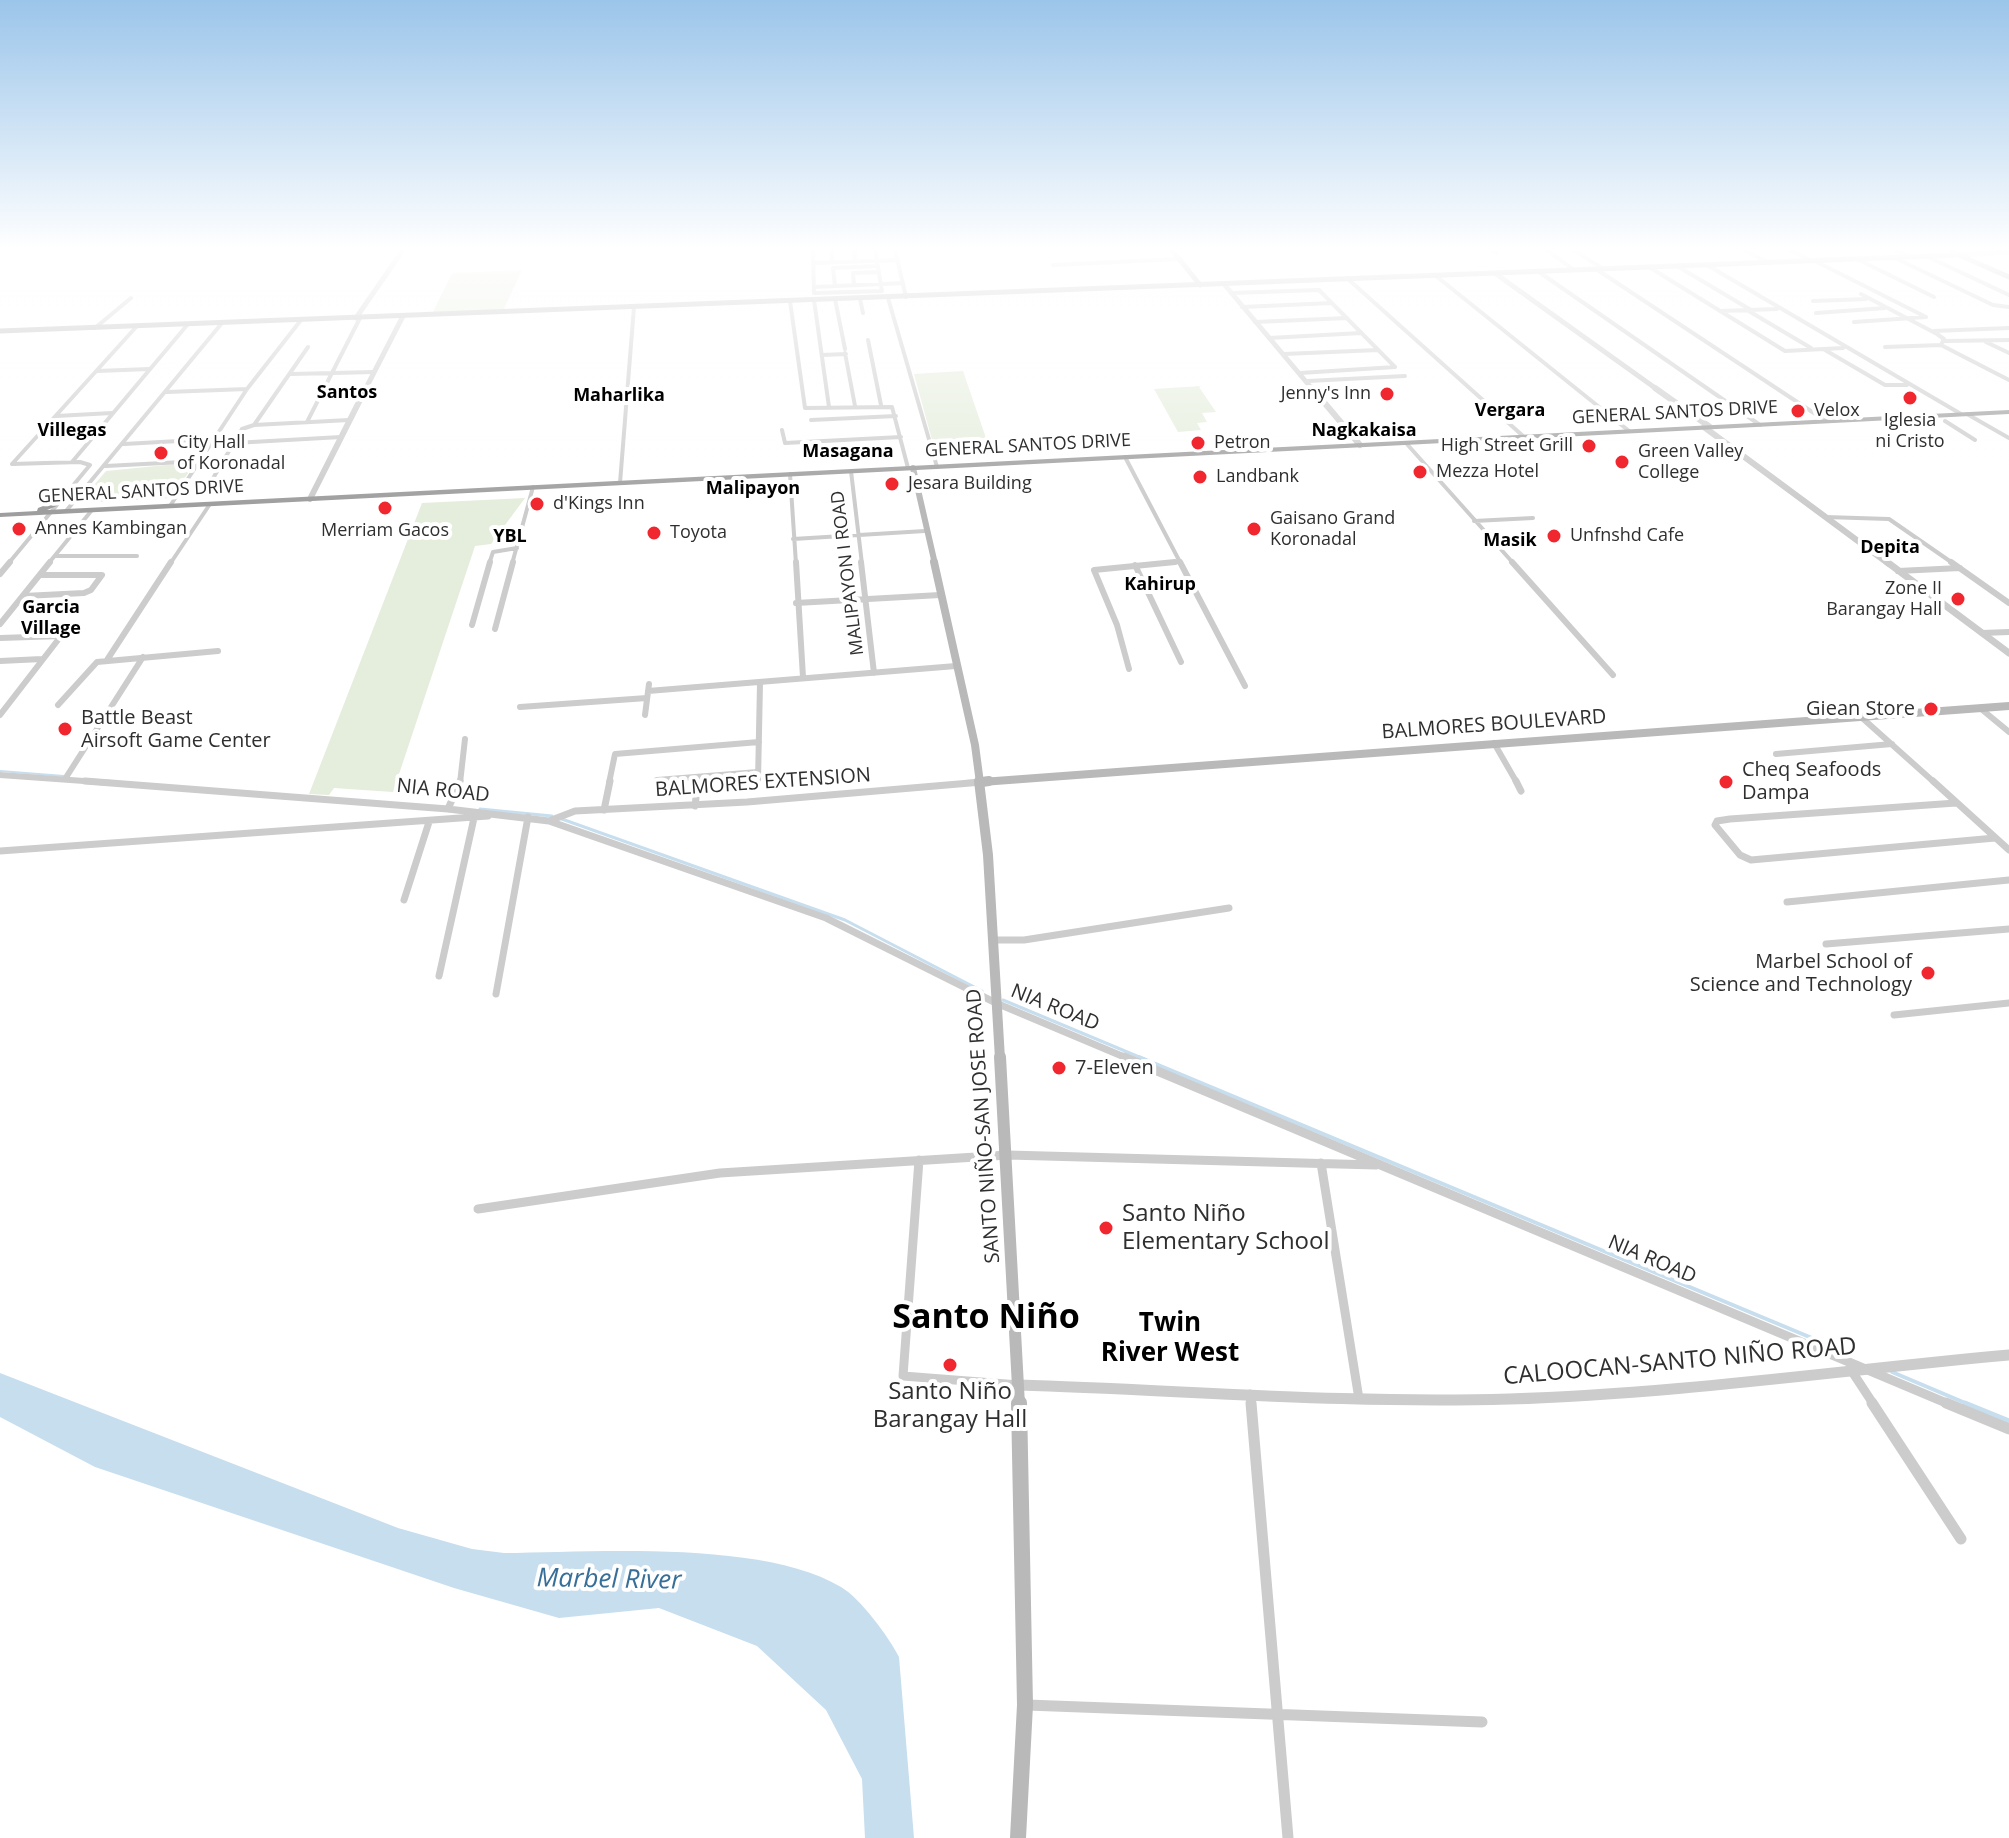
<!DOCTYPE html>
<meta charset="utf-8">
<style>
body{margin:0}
canvas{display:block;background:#fff}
</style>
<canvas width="2009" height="1838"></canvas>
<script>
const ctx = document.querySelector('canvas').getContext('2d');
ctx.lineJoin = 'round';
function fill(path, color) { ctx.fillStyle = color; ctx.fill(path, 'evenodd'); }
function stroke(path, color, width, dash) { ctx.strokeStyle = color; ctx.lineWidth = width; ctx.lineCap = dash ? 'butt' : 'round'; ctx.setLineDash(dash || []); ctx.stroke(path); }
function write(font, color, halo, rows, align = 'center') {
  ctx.font = font + ' "Open Sans",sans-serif'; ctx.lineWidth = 8; ctx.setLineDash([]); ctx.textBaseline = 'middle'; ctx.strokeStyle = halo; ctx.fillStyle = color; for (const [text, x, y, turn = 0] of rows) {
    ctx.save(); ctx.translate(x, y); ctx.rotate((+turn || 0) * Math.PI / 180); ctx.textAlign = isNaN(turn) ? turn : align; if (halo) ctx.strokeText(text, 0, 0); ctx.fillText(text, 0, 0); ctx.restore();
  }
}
fill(new Path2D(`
 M522 270 503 311 432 314 452 273Z
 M963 371 986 438 932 440 914 374Z
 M1202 386 1199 387 1216 412 1202 413 1207 422 1197 423 1201 430 1178 432 1154 389Z
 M176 464 193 466 171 498 79 503 106 471Z
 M525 498 491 544 475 546 393 792 334 788 329 795 309 794 422 503Z`), '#e5eddc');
fill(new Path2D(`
 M0 1373 398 1528 472 1549 504 1553C594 1552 764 1540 841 1587 860 1598 889 1637 899 1657L914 1838H865L862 1779 826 1710 757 1646 659 1608 559 1618 454 1588 95 1467 0 1417Z`), '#c7deee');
stroke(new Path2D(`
 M0 771 64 776`), '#c7deee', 2);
stroke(new Path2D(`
 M480 809 552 816
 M559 818 845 920 982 991
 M1003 1000 1144 1059`), '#c7deee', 3);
stroke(new Path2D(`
 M1139 1057 1843 1351
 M1892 1372 1970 1405`), '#c7deee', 4);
stroke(new Path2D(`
 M1965 1403 2009 1421`), '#c7deee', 5);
stroke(new Path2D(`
 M813 250 814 293 882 291 875 250
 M832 250V262
 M895 250 906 297
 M1492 250 1497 253
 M1547 250 1574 270
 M1573 250 1602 268
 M1744 250 1769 263
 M1790 250 1812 261
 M1895 250 1910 257
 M1926 256 2009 295
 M1893 257 1993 305 2009 307
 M1857 259 1934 297
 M855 261 854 250H858
 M1815 261 1926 317 1854 322
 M813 263 898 260
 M1053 265 1179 259
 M1707 265 1961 414
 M1677 266 1751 310
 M1649 267 1785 351 1843 348
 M1596 269 1826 421
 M1539 272 1760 425
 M1436 276 1629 431
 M1348 279 1523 436
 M854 285 853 273 879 272
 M835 286 833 268 878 266
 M814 287 903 283
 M1231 293 1319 290 1395 367
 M1861 294 1937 334 1944 339 1941 345 2009 380
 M888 298 937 467
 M835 299 845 349
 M860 299 863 313
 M814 300 829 407
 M790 301 805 408 892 407 908 468
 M1813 301 1866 299
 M1242 307 1332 303
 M1747 310 1811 348
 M1720 311 1777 309
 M1816 313 1885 308
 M1255 322 1347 318
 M95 328 131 298
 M1934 331 2009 328
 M1269 338 1361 333
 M868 340 881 405
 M1945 341 2009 340
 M1986 342 2009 353
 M308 347 254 425 349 420
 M1885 347 1941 345
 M1825 350 1885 385H1907
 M845 353 855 406
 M1284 354 1378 350
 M822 355 846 354
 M97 371 149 369
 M1300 373 1395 367
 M291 374 374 372
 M1308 381 1405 376
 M167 392 247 389
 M1493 408 1534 405
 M1967 414 2009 438
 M56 416 112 413
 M811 420 896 416
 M1945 421 1975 440
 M307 422 360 318
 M782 430 785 443 901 437
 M234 443 341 437
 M1406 443 1514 564
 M124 444 215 439
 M1125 457 1181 564
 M72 462 188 324
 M12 464 137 326
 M106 466 201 461
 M851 471 862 564
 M790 474 796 564
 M212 480 242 429 254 425
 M620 483 634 307
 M170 506 247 389 301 320
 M66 511 222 323
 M1825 517 1889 519 1954 564
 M1474 521 1533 518
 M793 539 925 531
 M55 556H137
 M8 564 90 465 80 462 12 464
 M48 564 92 510
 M170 564 210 504
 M489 564 493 552 517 548
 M512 564 533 487
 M1154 564 1178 562`), '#ccc', 4);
stroke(new Path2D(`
 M796 562 803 677
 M861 562 874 673
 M1180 562 1245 686
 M1512 562 1613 675
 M1951 562 2009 603
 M1135 565 1181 662
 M1898 571 1960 568
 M0 574 10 562
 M24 596 84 593 91 590 102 575H40
 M796 603 940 595
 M0 624 50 562
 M472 625 490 562
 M495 629 513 562
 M1982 633 2009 632
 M0 638 61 636
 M107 660 171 562
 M0 661 42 659
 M1129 669 1117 625 1094 570 1175 562
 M648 691 956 666
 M58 705 97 662 218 651
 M520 707 647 698
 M1980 708 2009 732
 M0 715 61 636
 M645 715 649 684
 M1860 716 1935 783
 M1494 743 1517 783
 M1776 754 1892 744
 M0 775 112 783
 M65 779 143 657
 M657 780 758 772
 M758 781 760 683
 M460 783 465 739
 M609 783 615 754 759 742
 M698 783 699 777
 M965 783 982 782`), '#ccc', 6);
stroke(new Path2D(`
 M85 781 448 809 549 821 826 918 996 1003 1129 1059
 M1516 781 1521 791
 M1933 781 2009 850
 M1956 803 1730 819 1717 821 1715 825 1740 855 1751 860 1995 838
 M695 806 698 781
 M448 809 460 781
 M604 810 610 781
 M549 821 575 811 747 802 982 782
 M0 851 488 816
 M404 900 429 822
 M1787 902 2009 880
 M992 940H1024L1229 908
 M1826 944 2009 929
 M439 976 474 818
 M496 994 528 817
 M1894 1015 2009 1003`), '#ccc', 7);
stroke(new Path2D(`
 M1124 1057 1951 1405
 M919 1160 903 1376 1019 1385
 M1321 1163 1359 1399
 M478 1209 720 1173 1008 1155 1376 1165
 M1851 1370 1874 1405
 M1250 1394 1251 1405`), '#ccc', 9);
stroke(new Path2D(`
 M1251 1403 1288 1838
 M1872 1403 1961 1539
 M1946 1403 2009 1429
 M1027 1705 1482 1722`), '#ccc', 11);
stroke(new Path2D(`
 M1958 255 2009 252
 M1496 274 1658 390
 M1224 284 1313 390
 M356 318 403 250
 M365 390 403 316`), '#ccc', 5);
stroke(new Path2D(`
 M1312 388 1360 445
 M1655 388 1710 427
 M1704 427 1889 564
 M310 499 366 388`), '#ccc', 6);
stroke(new Path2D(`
 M1887 562 2009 653`), '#ccc', 7);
stroke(new Path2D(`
 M1019 1385C1182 1390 1345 1404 1509 1399 1676 1394 1842 1370 2009 1355`), '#ccc', 11);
stroke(new Path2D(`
 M1172 250 1200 285
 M1952 252 2009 277
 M0 331 1958 255`), '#b9b9b9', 5);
stroke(new Path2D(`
 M913 468 935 564`), '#b9b9b9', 6);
stroke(new Path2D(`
 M934 562 975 745 980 783
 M982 782 2009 706`), '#b9b9b9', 8);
stroke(new Path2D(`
 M979 781 988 855 1000 1059
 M982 782 989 781`), '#b9b9b9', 10);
stroke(new Path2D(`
 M1000 1057 1019 1405`), '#b9b9b9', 12);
stroke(new Path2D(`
 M1018 1838 1025 1705 1019 1403`), '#b9b9b9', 16);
fill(new Path2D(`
 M2009 410V414L0 517V513L37 511 38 508 61 499H64V503L47 510Z`), '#9e9e9e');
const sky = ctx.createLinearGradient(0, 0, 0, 507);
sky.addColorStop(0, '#9bc5ea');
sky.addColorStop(0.49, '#fff');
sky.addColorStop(1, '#ffffff00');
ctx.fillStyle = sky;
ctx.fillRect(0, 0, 2009, 507);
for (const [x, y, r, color] of [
 [1387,394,8,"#f1272f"],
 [1910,398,8,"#f1272f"],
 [1798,411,8,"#f1272f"],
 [1198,443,8,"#f1272f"],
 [1589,446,8,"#f1272f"],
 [161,453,8,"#f1272f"],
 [1622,462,8,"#f1272f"],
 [1420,472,8,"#f1272f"],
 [1200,477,8,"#f1272f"],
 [892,484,8,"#f1272f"],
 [537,504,8,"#f1272f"],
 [385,508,8,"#f1272f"],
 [19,529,8,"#f1272f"],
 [1254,529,8,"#f1272f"],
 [654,533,8,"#f1272f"],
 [1554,536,8,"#f1272f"],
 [1958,599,8,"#f1272f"],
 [1931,709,8,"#f1272f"],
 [65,729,8,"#f1272f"],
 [1726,782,8,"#f1272f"],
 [1928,973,8,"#f1272f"],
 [1059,1068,8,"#f1272f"],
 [1106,1228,8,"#f1272f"],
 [950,1365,8,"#f1272f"]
]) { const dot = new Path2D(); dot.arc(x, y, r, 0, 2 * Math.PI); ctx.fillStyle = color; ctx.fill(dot); stroke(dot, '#fff', 3); }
write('bold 18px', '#000', '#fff', [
 ["Santos",347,393],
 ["Maharlika",619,396],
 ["Vergara",1510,411],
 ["Villegas",72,431],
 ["Nagkakaisa",1364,431],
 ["Masagana",848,452],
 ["Malipayon",753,489],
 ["YBL",510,537],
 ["Masik",1510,541],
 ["Depita",1890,548],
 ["Kahirup",1160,585],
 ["Garcia",51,608],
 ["Village",51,629]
]);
write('18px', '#2f2f2f', '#fff', [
 ["Jenny's Inn",1371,394,"right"],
 ["Velox",1814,411],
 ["Iglesia",1910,421,"center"],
 ["ni Cristo",1910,442,"center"],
 ["City Hall",177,443],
 ["of Koronadal",177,464],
 ["Petron",1214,443],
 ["High Street Grill",1573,446,"right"],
 ["Green Valley",1638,452],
 ["College",1638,473],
 ["Mezza Hotel",1436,472],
 ["Landbank",1216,477],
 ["Jesara Building",908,484],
 ["d'Kings Inn",553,504],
 ["Gaisano Grand",1270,519],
 ["Koronadal",1270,540],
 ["Annes Kambingan",35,529],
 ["Merriam Gacos",385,531,"center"],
 ["Toyota",670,533],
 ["Unfnshd Cafe",1570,536],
 ["Zone II",1942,589,"right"],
 ["Barangay Hall",1942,610,"right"]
], 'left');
write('18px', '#2f2f2f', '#fff', [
 ["GENERAL SANTOS DRIVE",1675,413,-3],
 ["GENERAL SANTOS DRIVE",1028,446,-3],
 ["GENERAL SANTOS DRIVE",141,492,-3],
 ["MALIPAYON I ROAD",848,573,-97]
]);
write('20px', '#2f2f2f', '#fff', [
 ["Giean Store",1915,709,"right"],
 ["Battle Beast",81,718],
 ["Airsoft Game Center",81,741],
 ["Cheq Seafoods",1742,770],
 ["Dampa",1742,793],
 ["Marbel School of",1912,962,"right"],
 ["Science and Technology",1912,985,"right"],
 ["7-Eleven",1075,1068]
], 'left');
write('20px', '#2f2f2f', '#fff', [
 ["BALMORES BOULEVARD",1494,725,-4],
 ["BALMORES EXTENSION",763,783,-4],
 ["NIA ROAD",443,791,6],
 ["NIA ROAD",1055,1008,22],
 ["SANTO NIÑO-SAN JOSE ROAD",984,1126,-94],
 ["NIA ROAD",1652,1260,23]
]);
write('24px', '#2f2f2f', '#fff', [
 ["Santo Niño",1122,1214],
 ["Elementary School",1122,1242],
 ["Santo Niño",950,1392,"center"],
 ["Barangay Hall",950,1420,"center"]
], 'left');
write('24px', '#2f2f2f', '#fff', [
 ["CALOOCAN-SANTO NIÑO ROAD",1680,1362,-5]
]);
write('bold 26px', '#000', '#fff', [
 ["Twin",1170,1324],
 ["River West",1170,1354]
]);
write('italic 26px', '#376f98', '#fff', [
 ["Marbel River",609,1580,1]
]);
write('bold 34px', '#000', '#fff', [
 ["Santo Niño",986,1318]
]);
</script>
